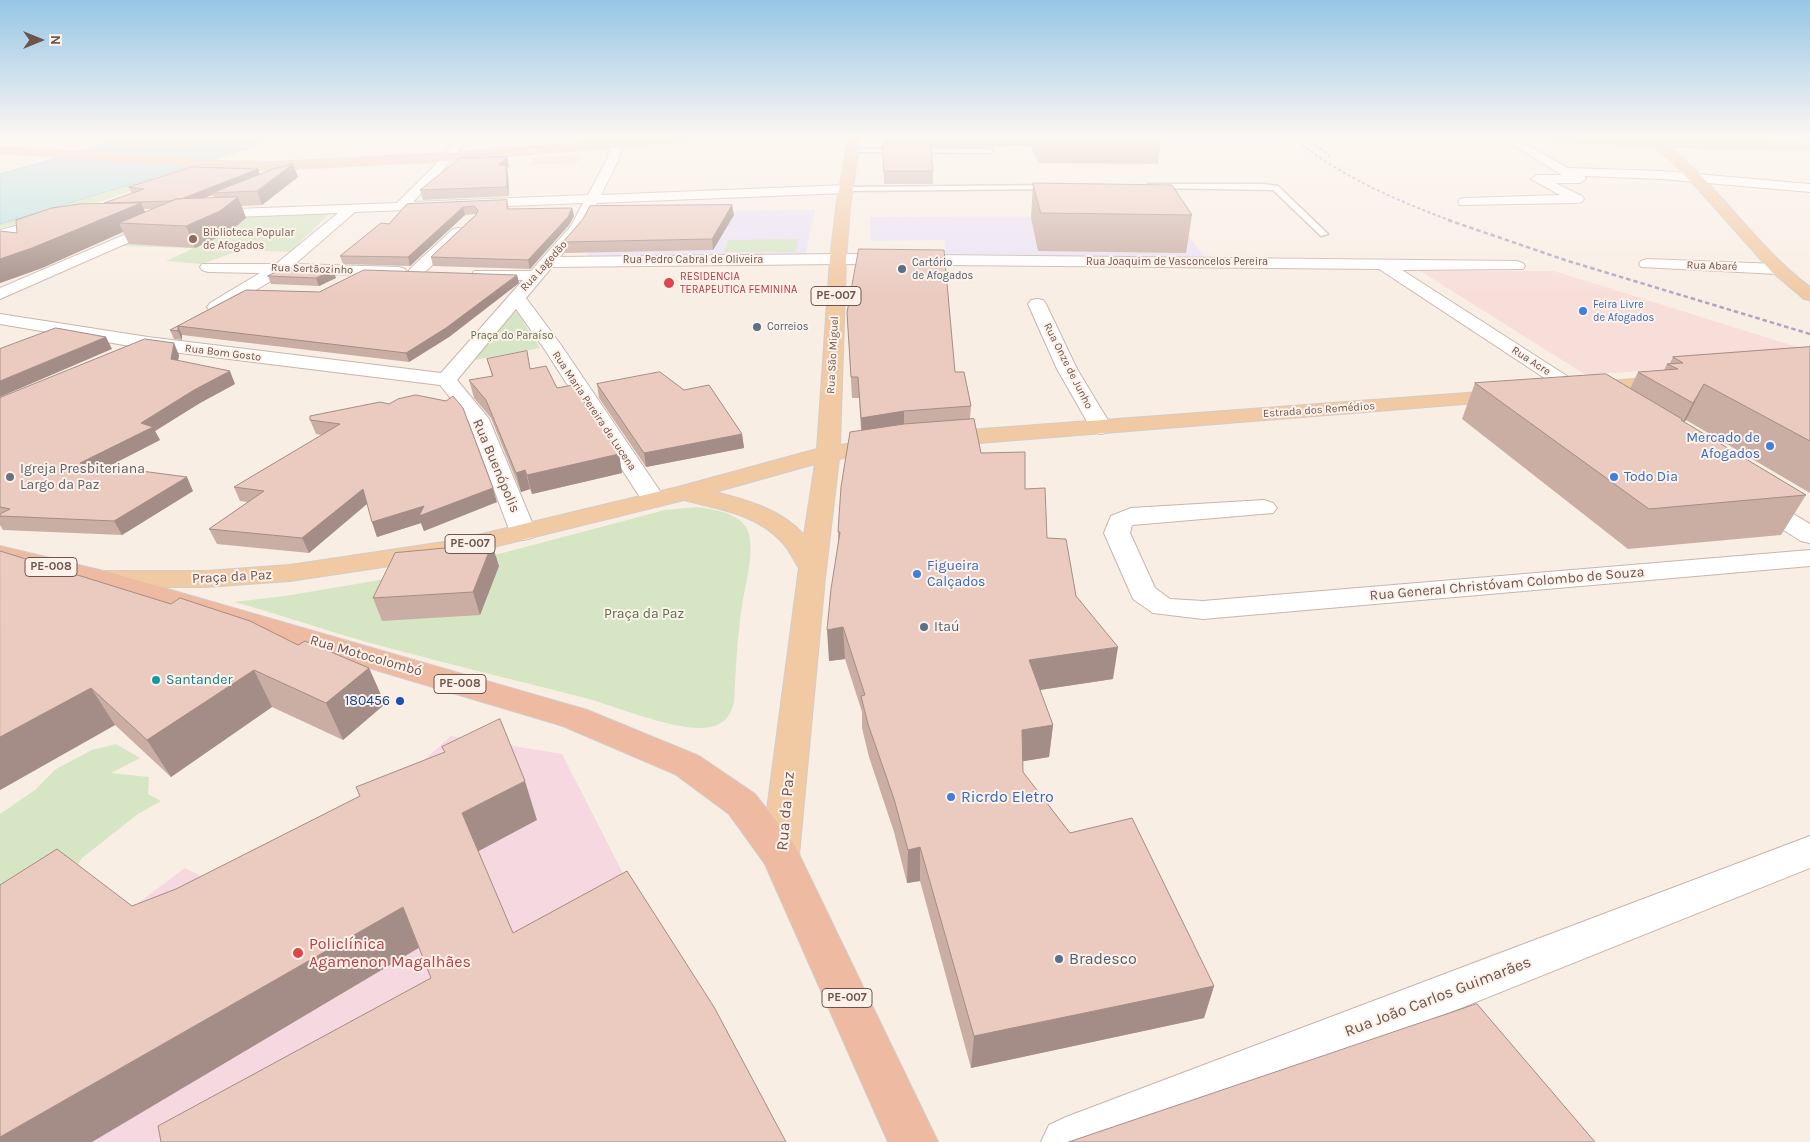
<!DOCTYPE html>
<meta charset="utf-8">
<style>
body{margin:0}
#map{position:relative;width:1810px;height:1142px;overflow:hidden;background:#f9eee4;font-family:Karla,sans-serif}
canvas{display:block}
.north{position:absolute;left:15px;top:15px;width:50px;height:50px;-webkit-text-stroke:4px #fdf2ea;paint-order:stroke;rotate:90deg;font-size:14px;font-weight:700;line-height:20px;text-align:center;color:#6e544d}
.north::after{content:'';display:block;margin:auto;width:18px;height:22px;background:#6e544d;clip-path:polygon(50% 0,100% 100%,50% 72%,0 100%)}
</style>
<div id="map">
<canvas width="1810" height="1142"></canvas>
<div class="north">N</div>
</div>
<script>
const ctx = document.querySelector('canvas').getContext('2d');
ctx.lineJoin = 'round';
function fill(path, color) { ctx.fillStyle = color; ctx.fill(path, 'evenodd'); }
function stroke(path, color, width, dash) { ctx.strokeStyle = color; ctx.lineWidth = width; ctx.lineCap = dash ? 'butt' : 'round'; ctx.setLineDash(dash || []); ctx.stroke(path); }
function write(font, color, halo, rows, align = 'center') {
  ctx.font = font + ' Karla,sans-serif'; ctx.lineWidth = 4; ctx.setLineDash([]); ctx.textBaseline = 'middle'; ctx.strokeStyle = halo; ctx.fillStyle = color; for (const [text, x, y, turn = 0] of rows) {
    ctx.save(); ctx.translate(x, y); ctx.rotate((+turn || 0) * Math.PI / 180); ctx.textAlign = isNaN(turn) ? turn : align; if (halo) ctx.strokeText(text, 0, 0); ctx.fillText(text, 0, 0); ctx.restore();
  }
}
fill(new Path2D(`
 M1420 271H1554L1810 351V358L1586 375Z`), '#f8ded9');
fill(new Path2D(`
 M939 138H1272L1280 144 940 146Z
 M815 210 805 257 584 259 626 211Z
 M1173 216 1205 257 946 254 945 240 870 241V217Z`), '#ebe1f5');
fill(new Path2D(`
 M580 155 577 163 530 165 534 158Z
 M451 736 562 754 632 891 200 1142H0V1006L185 868 236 894 414 769Z`), '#f6d8e0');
fill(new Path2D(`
 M140 176 150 178V181L128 187 140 188 67 213 0 228V215Z
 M328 212V215L290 252 241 250 202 264 166 261 194 248 119 246 188 218Z
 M798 239 796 252H724L728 240Z
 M517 312 540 348 469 361 510 313Z
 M697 507C712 509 738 513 746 527 757 546 745 585 742 606 737 638 736 670 734 702 730 720 720 727 702 728 671 729 620 708 589 699 508 678 426 659 346 636 309 625 272 612 234 602L285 596 374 581 499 554 665 510Z
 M116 744 140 758 111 773 149 777 148 794 161 801 138 814 82 858 61 891 0 928V814L35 790 56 769 92 750Z`), '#d6e5c4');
const water = new Path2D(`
 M109 138H268L253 147 0 224V174L93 148Z`);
fill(water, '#bbe0e0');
stroke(water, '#a2d0d1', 1);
const service = new Path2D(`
 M852 149H990L993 151 990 153 850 152 849 151Z
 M1148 184H1263L1278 186 1328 234 1321 236 1273 190 1151 188H1148Z
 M1054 185H1057V189L846 191 842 189 846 187Z`);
const minor = new Path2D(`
 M457 138H468L440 174 413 202 588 195 606 161 614 138H625L618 161 601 195 846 185 852 189 846 193 597 203 584 228 560 257 838 254 1517 261 1523 263 1525 266 1523 269 1402 270 1595 394 1598 398 1595 402 1588 404 1581 402 1379 269 838 264 552 267 526 298 561 345 666 500 663 505 654 507 645 505 545 350 516 309 457 380 489 419 536 532 532 538 523 540 514 538 510 532 468 420 440 385 148 349 0 324V314L148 337 441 373 523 280 480 279 474 277 472 274 474 271H531L571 226 583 203 355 212 295 264 399 267 405 269 407 272 405 275 282 274 222 311 216 312 210 311 207 307 210 303 260 273 208 272 202 270 200 267 202 264H276L338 213 208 218 201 214 208 210 397 203 432 168Z
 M1502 138H1515L1568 168 1662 171 1810 184V192L1662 179 1584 176 1586 179 1580 183H1555L1582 196 1584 199 1582 202 1577 203 1460 205 1458 202 1460 199 1465 198 1560 195 1531 179 1537 175H1562Z
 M53 216 58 217 60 220 58 223 0 239V230Z
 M458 228 463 229 465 232 463 235 422 275H410L408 272 410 269 453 229Z
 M1647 259 1778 264 1784 266 1786 269 1784 272 1778 274 1641 267 1639 264 1641 261Z
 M1037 299 1043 300 1046 304 1077 369 1112 427 1109 432 1101 434 1093 432 1057 369 1028 304 1031 300Z
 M1756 495 1765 497 1810 524V543L1801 541 1747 507 1744 502 1747 497Z
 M1264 500 1273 503 1277 508 1273 513 1132 525 1130 533 1155 588 1170 599 1203 601 1810 550V566L1203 619 1153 613 1133 599 1104 533 1111 516 1131 508Z
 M1810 836V868L1127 1142H1041L1049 1125 1066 1117Z`);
const secondary = new Path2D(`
 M161 219 166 220 168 223 166 226 0 299V288Z`);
const primary = new Path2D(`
 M647 138H697L692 141 448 161 273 170 225 169 0 153V147L225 161 273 162 448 153Z
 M848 138H860L850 208 846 259 840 445 884 438 892 440 895 445 892 450 839 459 825 578 799 855 794 866 780 871 766 866 761 855 799 568C793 559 789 549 782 542 757 514 718 509 684 500L457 556 290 581 206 587H102L92 585 88 579 92 573 102 571H206L290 565 457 540 678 487 817 449 830 259 836 208ZM815 464 804 535C781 509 746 500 715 492Z
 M1537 138H1655L1810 144V150L1669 147C1721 188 1756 247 1810 287V300L1804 299 1771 271 1699 190 1671 161 1653 146 1542 141Z
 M1669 376 1676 378 1679 382 1676 386 1587 395 1580 393 1577 389 1580 385 1587 383Z
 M1507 390 1514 392 1517 396 1514 400 942 446 934 444 931 439 934 434 942 432Z`);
const trunk = new Path2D(`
 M0 546 112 573 587 710 699 756 755 794 794 844 938 1142H888L765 864 729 814 675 774 563 726 92 585 0 562Z`);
stroke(service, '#c8b5ac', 3);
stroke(minor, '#c8b5ac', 2);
stroke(secondary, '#ceb6ad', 2);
stroke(primary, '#d4ccca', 2);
stroke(trunk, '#d4ccca', 2);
fill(service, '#fff');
fill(minor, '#fff');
fill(secondary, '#fff');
fill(primary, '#f1c9a3');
fill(trunk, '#eebaa2');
stroke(new Path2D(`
 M1293 138C1340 176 1395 200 1452 221
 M1306 138 1330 156`), '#b0a4c1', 2, [3, 2.5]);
stroke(new Path2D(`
 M1448 220 1568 261 1810 334`), '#b0a4c1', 2.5, [4.5, 3]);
fill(new Path2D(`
 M883 138H1160L1161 139 1158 164 1039 163 1030 146 930 147 933 171V184H884Z
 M293 164 298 177 262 205 242 206 246 218 229 232 195 248 129 244 123 232 42 268 0 283V231L17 233 104 204 132 194 129 187 258 169 260 174ZM212 195 214 198H203ZM144 209H152L145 212Z
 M509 166 507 168 508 174 509 196 423 200 420 190Z
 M1033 183 1192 215 1186 253 1038 251 1031 218Z
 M507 200 509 209 572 208 574 216 569 225 530 269 433 266 431 257 476 214 465 215 410 266 343 264 340 256 389 224 407 204Z
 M734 215 713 250 565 253 563 242Z
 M333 270 336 278 319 286 271 284 268 276Z
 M517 275 519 283 449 337 409 362 182 335V340L174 339 170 330 246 290 319 292Z
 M847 313 955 372 971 406 970 419 981 453 1025 489 1047 538 1076 596 1113 679 1040 690 1053 725 1049 757 1022 761 1023 772 1070 833 1214 986 1204 1018 971 1068 920 881 907 883 894 832 869 757 862 728V712L845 659 829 661 838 543V532L861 431 859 398H852Z
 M1810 347V493L1686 420 1684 422 1806 495 1781 535 1628 549 1462 419 1475 383 1630 389 1638 372 1664 370 1667 364 1670 363 1673 357Z
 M179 355 178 361 235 384 200 403 155 431 160 440 107 467 193 491 122 535 3 530 0 525V398Z
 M487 359 532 369 557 388 619 454 622 473 532 494 530 489 521 492 491 418 474 398 469 380 492 376Z
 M597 384 742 434 744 448 646 467 599 398Z
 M380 402 497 502 424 531 421 523 377 537 372 522 367 504 309 553 217 544 209 529 248 502 240 501 234 487 322 435 316 434 310 420Z
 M0 551 369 668 385 704 343 740 272 707 171 777 115 725 0 790Z
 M499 566 480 615 382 621 373 598Z`), '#caaea4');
fill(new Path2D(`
 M507 157 509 166 507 168 508 174 509 196 507 187 499 165Z
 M293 164 298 177 262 205 257 191Z
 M258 169 260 176 212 193V195L179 208 176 201Z
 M238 197 246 218 229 232 195 248 186 226Z
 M141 203 149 221 119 223 123 232 42 268 0 283V259Z
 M732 205 734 215 713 250 712 239Z
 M463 207 465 215 410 266 408 257Z
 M572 208 574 216 569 225 530 269 528 260Z
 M333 270 336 278 319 286 316 278Z
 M517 275 519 283 449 337 409 362 406 353Z
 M178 326 182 335V340L178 331Z
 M106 337 112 349 0 397V381Z
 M174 343 179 355 176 371 171 359Z
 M230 371 235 384 200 403 155 431 160 440 88 477 80 463 141 423 194 390Z
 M1704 384 1686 420 1674 439 1693 403Z
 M904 411V433L862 440 861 418Z
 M742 434 744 448 646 467 644 453Z
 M619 454 622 473 532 494 527 475Z
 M525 470 530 489 521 492 516 473Z
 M187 477 193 491 122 535 114 521Z
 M493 488 497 502 424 531 421 523 377 537 372 522 424 506Z
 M363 489 368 503 309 553 302 538Z
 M492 544 499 566 480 615 473 592Z
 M843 627 845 659 829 661 827 630Z
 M1118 647 1113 679 1026 692 1029 660Z
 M369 668 385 704 343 740 326 703Z
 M254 670 272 707 171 777 147 740Z
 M91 688 115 725 0 790V737Z
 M1053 725 1049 757 1019 762 1022 730Z
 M525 781 537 820 477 852 462 813Z
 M920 847V881L907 883 908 850Z
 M403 907 422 946 92 1142H0V1137Z
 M1214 986 1204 1018 971 1068 974 1036Z`), '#a48d86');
const building = new Path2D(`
 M1040 138H1160L1161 139H1041Z
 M883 142H930L933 171H884Z
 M507 157 499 165H506L507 187 420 190 460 158Z
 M293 164 257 191 212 193 273 169Z
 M192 167 258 169 181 199H176L171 201 104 203 144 189 129 187Z
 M1033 183 1172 185 1192 215 1041 213Z
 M238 197 220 211 186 226 119 223 176 199Z
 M507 200V209L572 208 568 217 528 260 431 257 476 215 478 210 474 206 463 207 408 257 340 256 381 223 389 224 407 204Z
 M141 203 32 248 0 259V231L17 233 16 220 52 208 80 204Z
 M732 205 712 239 563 242 583 219 590 206Z
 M859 249 944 250 955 372H964L971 406 904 411 861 418 858 377H851L847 313Z
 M284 268 333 270 316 278 268 276Z
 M364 270 517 275 446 328 406 353 178 326V331L170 330 246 290 319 292Z
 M56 328 106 337 0 381V349Z
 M145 339 174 343 171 359 230 371 194 390 141 423 153 427 80 463 187 477 114 521 0 516V514L10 509 0 507V398Z
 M1810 347V441L1704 384 1693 403 1638 372 1678 369 1667 364 1683 363 1673 357Z
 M527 351 530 369 546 366 557 388 573 385 619 454 527 475 525 470 516 473 486 400 469 380 493 376 487 359Z
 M660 372 684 390 709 385 742 434 644 453 597 384Z
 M1606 374 1682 419 1681 420 1806 495 1649 509 1475 383Z
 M416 395 446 401 453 396 463 408 493 488 419 516 424 506 372 522 363 489 302 538 209 529 264 491 234 487 340 424 310 420V416L380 402 389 404 398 399Z
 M974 419 981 453 1025 452V489L1045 488 1047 538 1066 539 1076 596 1118 647 1029 660 1053 725 1022 730 1023 772 1070 833 1132 818 1214 986 974 1036 920 847 908 850 894 799 868 724 861 696 865 695 843 627 827 630 831 589 840 532H838L841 487 850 432 904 424Z
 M492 544 473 592 373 598 395 553Z
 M0 551 171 604 180 598 250 621 298 645 305 641 369 668 326 703 254 670 147 740 91 688 0 737Z
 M500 719 525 781 462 813 513 933 627 871 714 1007 786 1142H161L158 1126 431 978 403 907 0 1137V885L57 849 132 906 176 889 360 796 356 787 445 752 442 747Z
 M1477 1004 1595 1142H1069Z`);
fill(building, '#ebcabf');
stroke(building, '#a48d86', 1);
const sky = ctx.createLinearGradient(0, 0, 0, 298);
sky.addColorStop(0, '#96c6e5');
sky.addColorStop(0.46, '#fcf7f3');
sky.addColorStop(1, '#fcf7f300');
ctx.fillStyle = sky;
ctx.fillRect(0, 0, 1810, 298);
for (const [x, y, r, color] of [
 [193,239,5,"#8d6e63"],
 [902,269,5,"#5c6f8a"],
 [669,283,6,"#e0444e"],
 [1583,311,5,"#3f7fe0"],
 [757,327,5,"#5c6f8a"],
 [1770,446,5,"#3f7fe0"],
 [10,477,5,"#6b7280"],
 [1614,477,5,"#3f7fe0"],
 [917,574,5,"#3f7fe0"],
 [924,627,5,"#5c6f8a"],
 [156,680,5,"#0f9aa8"],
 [400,701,5,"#1a4fb4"],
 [951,797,5,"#3f7fe0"],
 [298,953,6,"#e0444e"],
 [1059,959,5,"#5c6f8a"]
]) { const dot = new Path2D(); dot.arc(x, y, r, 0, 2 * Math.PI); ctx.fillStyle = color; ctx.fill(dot); stroke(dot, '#fdf2ea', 2); }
write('11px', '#785e54', '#fdf2ea', [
 ["Biblioteca Popular",203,233],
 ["de Afogados",203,246]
], 'left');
write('11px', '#6e544d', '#fdf2ea', [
 ["Rua Pedro Cabral de Oliveira",693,260],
 ["Rua Joaquim de Vasconcelos Pereira",1177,262],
 ["Rua Lagedão",544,266,-48],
 ["Rua Abaré",1712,266,2],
 ["Rua Sertãozinho",312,269,2],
 ["Rua Bom Gosto",223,353,7],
 ["Rua São Miguel",833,355,-87],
 ["Rua Acre",1531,361,33],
 ["Rua Onze de Junho",1068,366,63],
 ["Estrada dos Remédios",1319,410,-4],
 ["Rua Maria Pereira de Lucena",594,411,56]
]);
write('11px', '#4e5e75', '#fdf2ea', [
 ["Cartório",912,263],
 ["de Afogados",912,276],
 ["Correios",767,327]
], 'left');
write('11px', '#be3a42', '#fdf2ea', [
 ["RESIDENCIA",680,277],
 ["TERAPEUTICA FEMININA",680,290]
], 'left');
write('11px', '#366cbe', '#fdf2ea', [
 ["Feira Livre",1593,305],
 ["de Afogados",1593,318]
], 'left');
write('11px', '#5a7346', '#fdf2ea', [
 ["Praça do Paraíso",512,336]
]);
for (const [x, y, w] of [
 [836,296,50],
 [470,544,50],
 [51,567,52],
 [460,684,52],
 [847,998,50]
]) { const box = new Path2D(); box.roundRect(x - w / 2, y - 9.5, w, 19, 4); ctx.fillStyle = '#fdf2ea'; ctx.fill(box); stroke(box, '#6e544d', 1); }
write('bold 12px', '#6e544d', null, [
 ["PE-007",836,296],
 ["PE-007",470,544],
 ["PE-008",51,567],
 ["PE-008",460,684],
 ["PE-007",847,998]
]);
write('14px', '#366cbe', '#fdf2ea', [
 ["Mercado de",1760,438,"right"],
 ["Afogados",1760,454,"right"],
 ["Todo Dia",1624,477],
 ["Figueira",927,566],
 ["Calçados",927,582]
], 'left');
write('14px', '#6e544d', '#fdf2ea', [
 ["Rua Buenópolis",496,466,67],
 ["Praça da Paz",232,577,-3],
 ["Rua General Christóvam Colombo de Souza",1507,584,-5],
 ["Rua Motocolombó",366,656,16]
]);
write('14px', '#5b616d', '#fdf2ea', [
 ["Igreja Presbiteriana",20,469],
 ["Largo da Paz",20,485]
], 'left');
write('14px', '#5a7346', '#fdf2ea', [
 ["Praça da Paz",644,614]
]);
write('14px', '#4e5e75', '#fdf2ea', [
 ["Itaú",934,627]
], 'left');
write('14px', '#0d838f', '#fdf2ea', [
 ["Santander",166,680]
], 'left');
write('14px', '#164399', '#fdf2ea', [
 ["180456",390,701]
], 'right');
write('16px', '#366cbe', '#fdf2ea', [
 ["Ricrdo Eletro",961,797]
], 'left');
write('16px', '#6e544d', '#fdf2ea', [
 ["Rua da Paz",786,811,-85],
 ["Rua João Carlos Guimarães",1438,997,-21]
]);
write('16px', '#be3a42', '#fdf2ea', [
 ["Policlínica",309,944],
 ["Agamenon Magalhães",309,962]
], 'left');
write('16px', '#4e5e75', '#fdf2ea', [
 ["Bradesco",1069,959]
], 'left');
</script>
